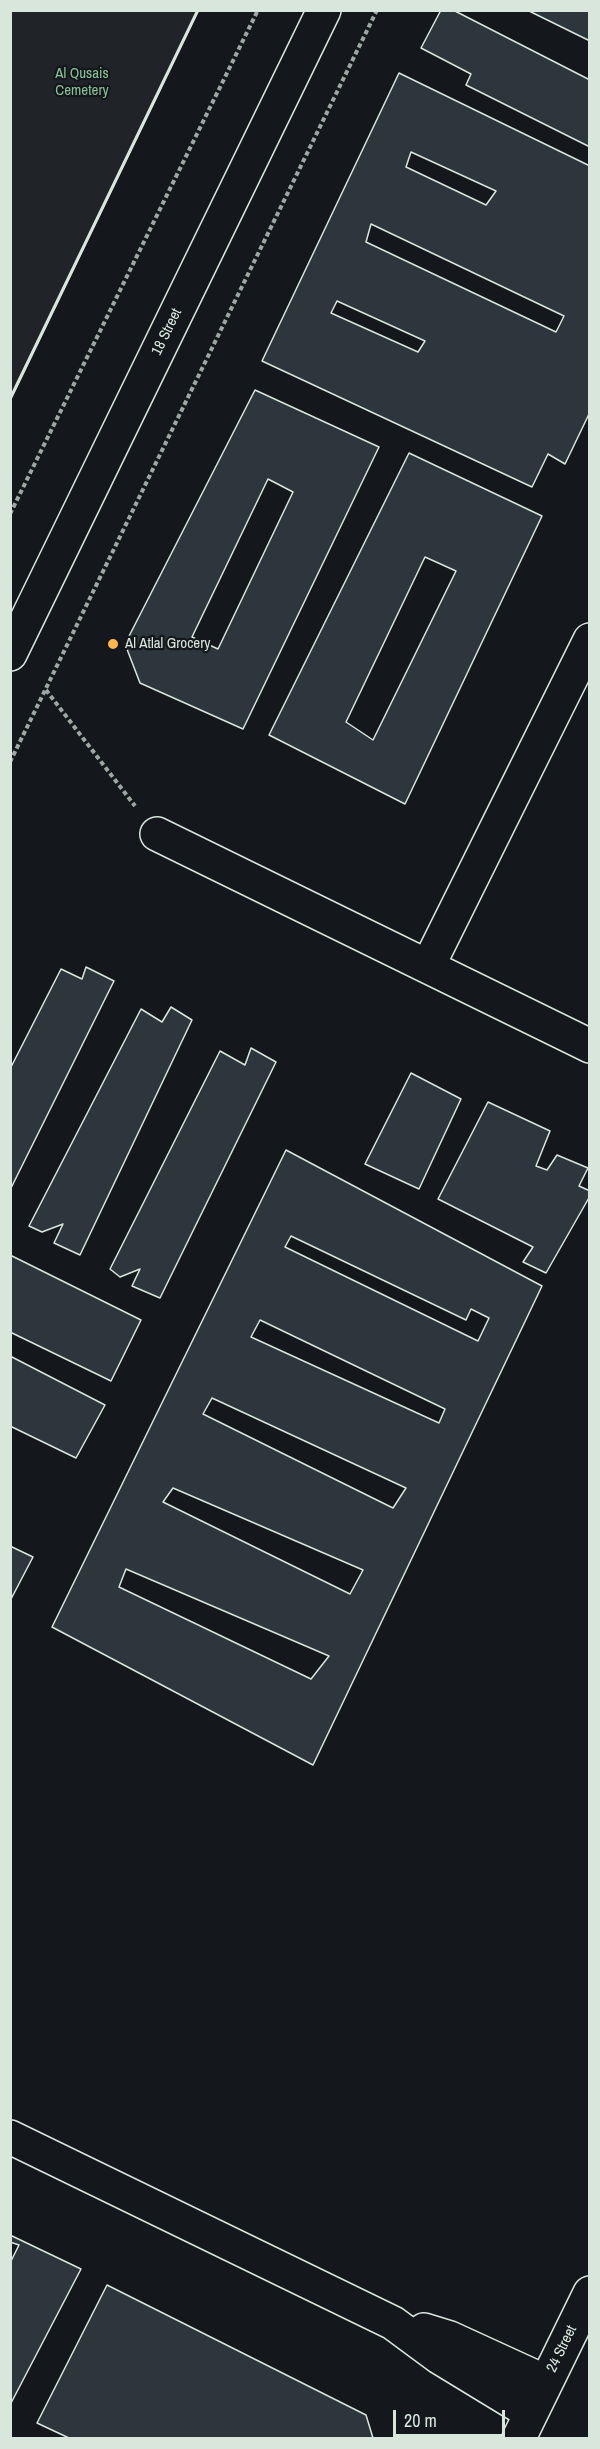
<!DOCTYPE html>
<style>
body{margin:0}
#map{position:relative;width:600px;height:2449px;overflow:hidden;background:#14181c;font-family:"Archivo Narrow",sans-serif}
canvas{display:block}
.frame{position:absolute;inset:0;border:12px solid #d8e6dc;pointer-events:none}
.scale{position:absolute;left:393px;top:2410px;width:112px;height:27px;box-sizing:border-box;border:3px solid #d8e6dc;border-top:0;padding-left:8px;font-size:18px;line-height:21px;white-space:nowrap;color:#d8e6dc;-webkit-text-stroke:4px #14181c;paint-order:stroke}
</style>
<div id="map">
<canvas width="600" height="2449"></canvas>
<div class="frame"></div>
<div class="scale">20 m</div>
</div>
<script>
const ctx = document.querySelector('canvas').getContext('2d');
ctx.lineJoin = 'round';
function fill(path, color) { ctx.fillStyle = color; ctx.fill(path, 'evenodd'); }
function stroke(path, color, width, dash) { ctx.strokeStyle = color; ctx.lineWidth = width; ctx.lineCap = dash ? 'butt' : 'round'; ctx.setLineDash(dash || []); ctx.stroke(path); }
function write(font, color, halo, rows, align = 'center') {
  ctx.font = font + ' "Archivo Narrow",sans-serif'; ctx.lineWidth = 4.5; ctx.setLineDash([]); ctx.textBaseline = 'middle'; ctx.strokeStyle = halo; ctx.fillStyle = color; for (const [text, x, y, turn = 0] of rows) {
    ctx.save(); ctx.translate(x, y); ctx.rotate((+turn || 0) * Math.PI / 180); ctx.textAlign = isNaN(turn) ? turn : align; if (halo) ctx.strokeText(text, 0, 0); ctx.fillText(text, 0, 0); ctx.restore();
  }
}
const green = new Path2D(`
 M11 10 198 11 11 399 10 11Z`);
fill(green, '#202428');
stroke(green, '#939e99', 1.5);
const building = new Path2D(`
 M441 10H453L590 80V147L466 85 471 74 421 48Z
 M527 10H590V41Z
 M399 73 590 166V412L565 464 548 454 532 487 262 361ZM411 152 496 191 486 205 406 167ZM371 224 564 316 556 332 366 242ZM337 301 425 341 418 352 331 313Z
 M255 390 379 447 243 729 140 683 125 644ZM268 479 293 492 218 649 192 637Z
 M409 453 542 516 405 804 269 735ZM425 557 456 571 373 740 346 722Z
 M86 967 114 981 10 1190V1069L61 969 82 979Z
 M171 1007 192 1020 80 1255 54 1243 63 1224 42 1232 29 1226 141 1009 162 1022Z
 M251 1048 276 1062 160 1298 132 1286 140 1269 120 1277 110 1269 220 1051 245 1065Z
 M411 1073 461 1099 419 1189 365 1164Z
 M488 1102 550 1131 536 1166 547 1170 557 1155 588 1168 579 1186 590 1191V1196L546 1273 523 1262 533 1247 438 1199Z
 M286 1150 542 1286 313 1765 52 1627ZM291 1236 466 1320 471 1309 489 1318 478 1341 285 1247ZM260 1320 445 1409 439 1423 251 1337ZM212 1398 406 1488 393 1508 203 1414ZM173 1488 363 1570 350 1594 163 1502ZM126 1569 329 1656 311 1679 119 1587Z
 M10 1255 141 1320 111 1381 10 1332Z
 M10 1356 105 1405 76 1458 10 1426Z
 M10 1546 33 1557 10 1601Z
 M10 2235 81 2269 10 2405V2263L19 2245 10 2242Z
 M107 2285 366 2415 373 2438H69L37 2423Z`);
fill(building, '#2c363c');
stroke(building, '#d8e6dc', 1.5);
const minor = new Path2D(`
 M10 654 324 10
 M157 834 590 1046
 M428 966 590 640
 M10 2137 393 2323 439 2357 531 2413
 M424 2330 450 2338 546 2382
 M519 2438 590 2293`);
stroke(minor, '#d8e6dc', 36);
stroke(new Path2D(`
 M10 514 258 10
 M46 690 135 806
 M10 762 377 10`), '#9da8a2', 4, [4.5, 3]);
stroke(minor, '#14181c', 33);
stroke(new Path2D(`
 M10 399 198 10`), '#d8e6dc', 3);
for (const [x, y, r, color] of [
 [113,644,6,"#ffb74d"]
]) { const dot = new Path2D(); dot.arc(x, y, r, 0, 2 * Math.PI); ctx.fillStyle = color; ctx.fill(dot); stroke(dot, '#14181c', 2); }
write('15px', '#8ac095', '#14181c', [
 ["Al Qusais",82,74],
 ["Cemetery",82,91]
]);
write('15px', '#d8e6dc', '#14181c', [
 ["18 Street",167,332,-64],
 ["24 Street",562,2349,-64]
]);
write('15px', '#d8e6dc', '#14181c', [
 ["Al Atlal Grocery",125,644]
], 'left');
</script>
